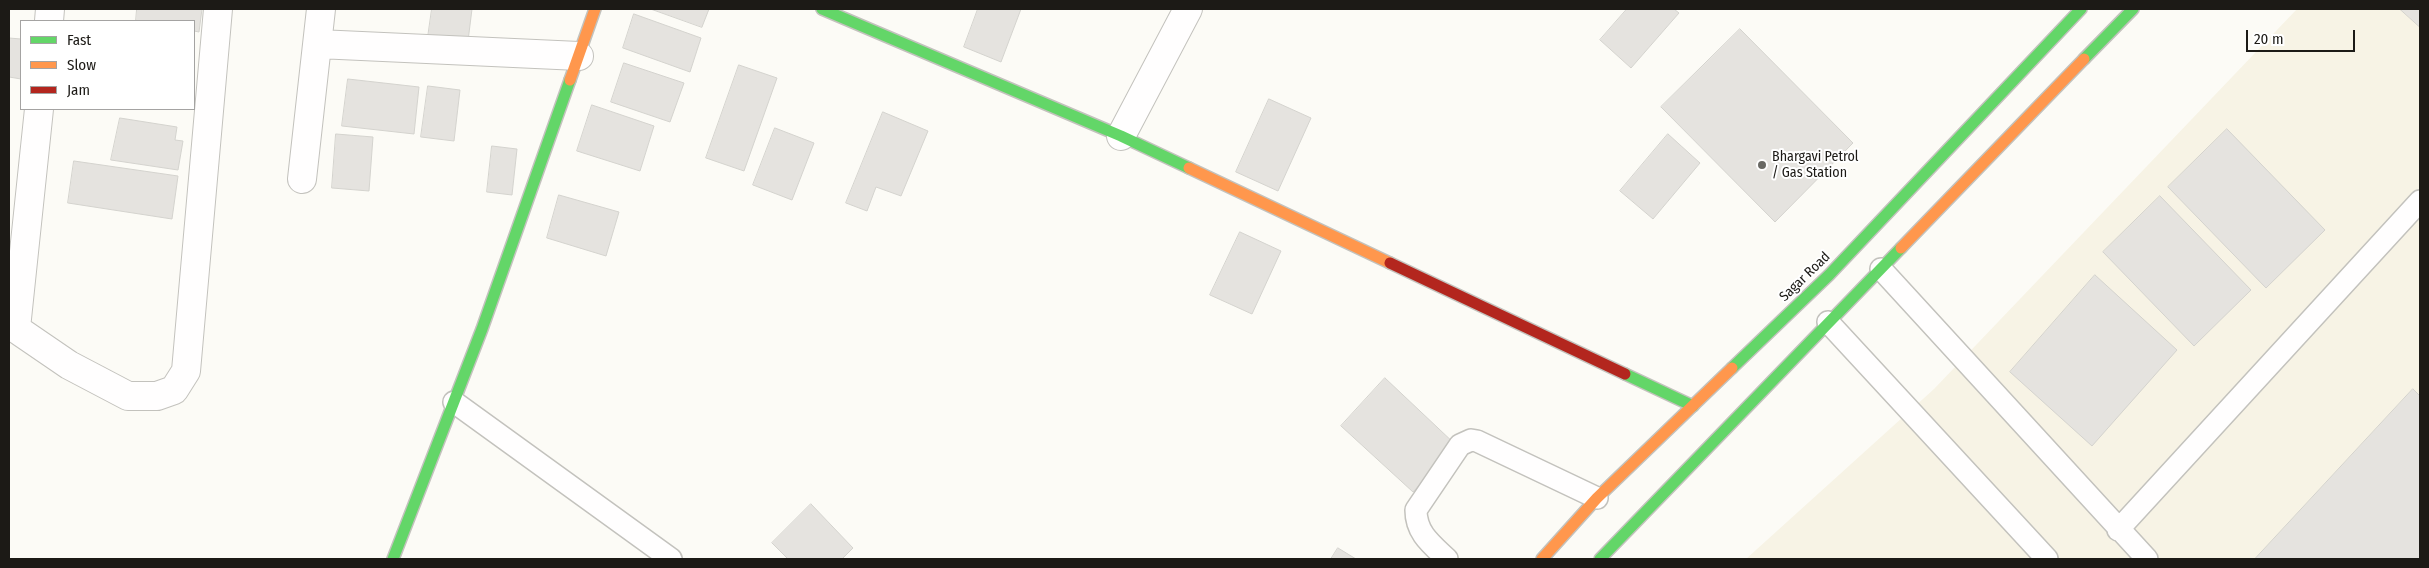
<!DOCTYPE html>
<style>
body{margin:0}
#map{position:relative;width:2429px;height:568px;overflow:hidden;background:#fcfbf6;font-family:"Fira Sans Condensed",sans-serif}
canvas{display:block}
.frame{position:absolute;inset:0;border:10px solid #1c1a16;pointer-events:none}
.legend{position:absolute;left:20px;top:20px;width:175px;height:90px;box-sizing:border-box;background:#fff;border:1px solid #a4a3a2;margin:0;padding:6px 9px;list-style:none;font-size:15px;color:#1c1a16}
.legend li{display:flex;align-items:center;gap:10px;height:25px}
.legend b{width:25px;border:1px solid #a4a3a2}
.scale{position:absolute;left:2246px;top:30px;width:109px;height:22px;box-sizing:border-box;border:2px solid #1c1a16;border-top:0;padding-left:6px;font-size:15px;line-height:18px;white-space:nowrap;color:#1c1a16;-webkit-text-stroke:4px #fff;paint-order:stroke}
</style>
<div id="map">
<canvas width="2429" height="568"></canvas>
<div class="frame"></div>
<ul class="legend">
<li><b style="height:6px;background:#63d668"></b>Fast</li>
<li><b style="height:6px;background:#ff974d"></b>Slow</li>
<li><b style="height:6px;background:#b3261e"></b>Jam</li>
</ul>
<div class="scale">20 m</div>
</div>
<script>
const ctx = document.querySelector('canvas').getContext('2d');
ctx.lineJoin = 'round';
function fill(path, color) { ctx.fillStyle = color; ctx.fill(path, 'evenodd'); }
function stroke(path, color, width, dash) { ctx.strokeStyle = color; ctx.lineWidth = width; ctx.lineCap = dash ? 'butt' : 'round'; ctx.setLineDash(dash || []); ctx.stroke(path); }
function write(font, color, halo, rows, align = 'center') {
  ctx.font = font + ' "Fira Sans Condensed",sans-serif'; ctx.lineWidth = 4; ctx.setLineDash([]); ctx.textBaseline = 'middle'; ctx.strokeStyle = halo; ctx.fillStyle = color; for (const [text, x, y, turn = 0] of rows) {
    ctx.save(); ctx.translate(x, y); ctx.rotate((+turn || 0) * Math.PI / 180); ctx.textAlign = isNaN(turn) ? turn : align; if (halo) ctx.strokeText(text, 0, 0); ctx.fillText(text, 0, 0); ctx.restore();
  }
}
fill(new Path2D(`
 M2297 9H2420V559H1746L1934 389Z`), '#f7f3e5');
const building = new Path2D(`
 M137 9H202L199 32 194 31V21H136Z
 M432 9H472L467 49 427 44Z
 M651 9H709L702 27Z
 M978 9H1021L1001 62 964 47Z
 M1627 9H1674L1679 13 1631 68 1600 40Z
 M2400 9H2420V27Z
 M634 14 701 38 690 72 623 48Z
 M1740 29 1853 143 1775 222 1661 107Z
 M9 38 21 39V79L9 77Z
 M624 63 684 83 670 122 611 102Z
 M739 65 777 78 744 171 706 158Z
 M348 79 419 87 414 134 342 126Z
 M428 86 460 90 454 141 421 137Z
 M1269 99 1311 118 1278 191 1236 172Z
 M592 105 654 126 640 171 577 151Z
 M883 112 928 131 901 196 876 187 867 211 846 203Z
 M120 118 177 127 175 140 183 141 178 170 111 160Z
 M775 128 814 143 792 200 753 185Z
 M2227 129 2325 230 2266 288 2168 187Z
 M336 134 373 137 369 191 332 188Z
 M1668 134 1700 163 1653 219 1620 191Z
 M492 146 517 149 512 195 487 192Z
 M74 161 178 176 172 219 68 203Z
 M559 195 619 212 606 256 547 238Z
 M2160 196 2251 290 2194 346 2103 252Z
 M1240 232 1281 251 1252 314 1210 295Z
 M2095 275 2177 350 2092 446 2010 372Z
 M1385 378 1456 445 1413 492 1341 426Z
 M2413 389 2420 396V559H2255Z
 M811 504 853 548 842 559H788L772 543Z
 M1338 548 1356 559H1331Z`);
fill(building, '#e5e3df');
stroke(building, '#d4d3ce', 1);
const lane = new Path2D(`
 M1881 269 2147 559
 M1828 322 2047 559
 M454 402 671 559
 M2118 530 2420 201
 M1447 559C1431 544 1416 533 1416 510L1460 445 1471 440 1477 441 1597 498`);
const street = new Path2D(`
 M49 21 50 9
 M318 44 579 56
 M1121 136 1188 9
 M302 179 321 9
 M9 324 69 365 128 396H157L174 390 186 371 218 9
 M16 328 39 109`);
const fast = new Path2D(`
 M822 9 1121 136 1189 168
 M2084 59 2133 9
 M1732 368 1829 275 2081 9
 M1625 374 1693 406
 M393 559 482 329 570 80
 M1600 559 1901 248`);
const slow = new Path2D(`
 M570 80 595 9
 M1189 168 1390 263
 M1901 248 2084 59
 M1542 559 1597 498 1732 368`);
const jam = new Path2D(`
 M1390 263 1625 374`);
stroke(lane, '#c3c2bd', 24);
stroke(street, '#c3c2bd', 30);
stroke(fast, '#c3c2bd', 14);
stroke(slow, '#c3c2bd', 14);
stroke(jam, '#c3c2bd', 14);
stroke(lane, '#fffefe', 21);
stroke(street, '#fffefe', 28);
stroke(fast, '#63d668', 11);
stroke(slow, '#ff974d', 11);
stroke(jam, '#b3261e', 11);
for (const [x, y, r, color] of [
 [1762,165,5,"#6a6964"]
]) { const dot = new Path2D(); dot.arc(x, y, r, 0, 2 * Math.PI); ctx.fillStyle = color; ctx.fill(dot); stroke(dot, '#fff', 2); }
write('14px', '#1c1a16', '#fff', [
 ["Bhargavi Petrol",1772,157],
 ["/ Gas Station",1772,173]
], 'left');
write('14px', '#1c1a16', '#fff', [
 ["Sagar Road",1805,277,-44]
]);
</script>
